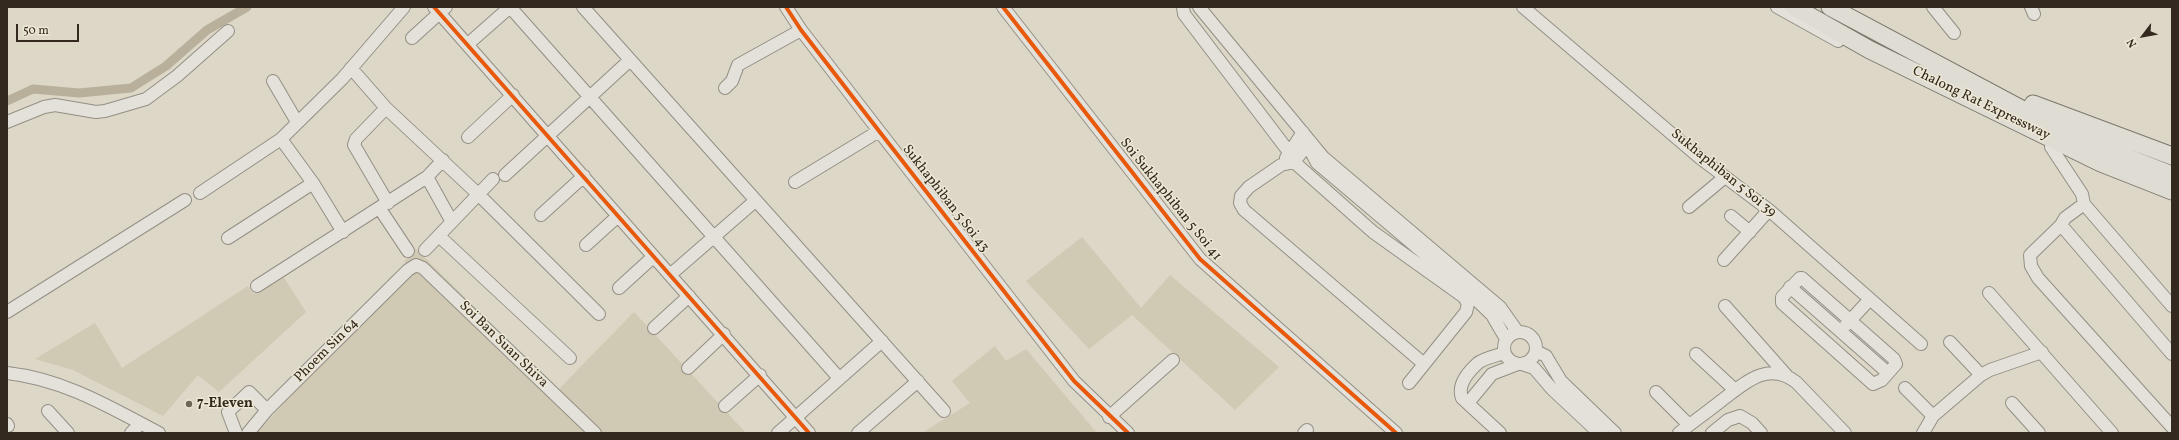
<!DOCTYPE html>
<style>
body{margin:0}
#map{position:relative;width:2179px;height:440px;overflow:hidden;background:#dcd7c6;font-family:Vollkorn,serif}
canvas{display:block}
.frame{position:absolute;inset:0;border:8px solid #33291f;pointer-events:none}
.north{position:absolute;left:2123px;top:16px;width:40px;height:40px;-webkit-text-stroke:3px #ede8d5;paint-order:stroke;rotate:238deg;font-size:11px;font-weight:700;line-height:16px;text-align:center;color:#33291f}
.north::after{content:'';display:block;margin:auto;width:14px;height:18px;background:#33291f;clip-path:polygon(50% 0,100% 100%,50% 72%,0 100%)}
.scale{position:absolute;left:16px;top:24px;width:63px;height:18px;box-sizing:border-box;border:2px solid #33291f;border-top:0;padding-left:5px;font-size:12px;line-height:14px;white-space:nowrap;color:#33291f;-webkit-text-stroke:3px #ede8d5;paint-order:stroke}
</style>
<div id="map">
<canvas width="2179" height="440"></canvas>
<div class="frame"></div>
<div class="north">N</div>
<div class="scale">50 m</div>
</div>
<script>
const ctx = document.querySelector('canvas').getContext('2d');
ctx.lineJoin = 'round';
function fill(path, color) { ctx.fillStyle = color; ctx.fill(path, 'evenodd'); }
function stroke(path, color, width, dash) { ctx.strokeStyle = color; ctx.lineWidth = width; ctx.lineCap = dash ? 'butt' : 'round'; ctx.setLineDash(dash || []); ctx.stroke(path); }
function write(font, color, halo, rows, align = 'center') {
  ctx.font = font + ' Vollkorn,serif'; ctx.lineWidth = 3; ctx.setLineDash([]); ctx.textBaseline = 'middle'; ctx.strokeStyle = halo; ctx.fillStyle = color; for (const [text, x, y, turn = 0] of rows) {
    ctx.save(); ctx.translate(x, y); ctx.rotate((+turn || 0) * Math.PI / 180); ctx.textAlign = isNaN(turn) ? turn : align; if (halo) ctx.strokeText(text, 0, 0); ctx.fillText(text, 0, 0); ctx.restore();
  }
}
fill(new Path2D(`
 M1082 237 1141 308 1170 275 1279 367 1235 410 1132 315 1089 349 1026 281Z
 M416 249 558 390 634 312 746 433H256L332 353 412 272 404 261Z
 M283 276 306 312 219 392 198 375 163 416 73 370 35 359 95 323 122 368 248 286 253 294Z
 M995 346 1006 361 1026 349 1097 433H922L970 403 952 381Z`), '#d0c9b3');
stroke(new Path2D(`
 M7 101 33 89 79 93 131 88 166 66 207 30 247 7`), '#b8b09b', 9);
const minor = new Path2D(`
 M434 7 809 433
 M510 7 839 378
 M583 7 944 411
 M786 7 801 30 879 131 1074 381 1128 433
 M1003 7 1200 259 1396 433
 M1183 7 1184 14 1289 152 1294 162 1373 232 1464 297 1468 304 1466 312 1409 383
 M1199 7 1323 157 1500 307 1517 331
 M1523 7 1700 158 1769 210 1921 344
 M1777 7 1838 41
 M1933 7 1954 33
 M2031 7 2034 14
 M412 38 446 7
 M468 44 510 7
 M351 68 386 108 478 194 599 314
 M273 81 297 122
 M725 88 732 81 738 65 801 30
 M386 108 356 139 354 145 388 203
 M7 122 44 107 55 105 96 112 105 111 146 99 177 76 228 31
 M468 137 513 95
 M281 139 313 183 343 232
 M1310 141 1294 162 1281 165 1249 187 1241 196 1240 203 1244 210 1424 364
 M2051 147 2082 194 2084 204 2172 306
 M1309 148 1317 163 1460 284 1492 315 1506 339
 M1286 158 1303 132
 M505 175 630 60
 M427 177 452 222
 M795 182 879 131
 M200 193 281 139 342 79 404 7
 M2084 204 2065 218 2061 225 2172 354
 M1689 207 1725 177
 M380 209 408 251
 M541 215 584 176
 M1731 216 1750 232
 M2061 225 2030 255 2031 266 2038 278 2172 427
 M439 236 570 358
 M228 238 313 183
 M586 245 618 216
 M425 250 493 179
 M1724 260 1769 210
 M670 275 755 201
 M1800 278H1802L1894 359 1896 364 1882 380 1873 384 1782 303V297Z
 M257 286 427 177 443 160
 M1790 287 1888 373
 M619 288 653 257
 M1989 293 2112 433
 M1725 306 1787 376
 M7 312 185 200
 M1846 325 1870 299
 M654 328 689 296
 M1504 348a16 16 0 1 1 32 0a16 16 0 1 1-32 0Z
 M1950 342 1981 375
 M1536 351 1546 356 1561 381 1615 433
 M1696 354 1735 390
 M1522 364 1534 368 1552 389 1599 433
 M688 368 724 334
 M7 373C63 379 110 407 159 433
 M1905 388 1933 416
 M1656 392 1689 425
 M1468 403 1492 374 1518 364
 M2012 403 2039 433
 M725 406 760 375
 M48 411 68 433
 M1109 417 1173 360
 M7 424 8 426
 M131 433 140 424
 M236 433 228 412 249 392 267 410
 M248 433 267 410 408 270 416 265 423 268 595 433
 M778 433 882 341
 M858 433 918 381
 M1304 433 1307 430
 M1500 433 1462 398C1457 385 1468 372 1478 363 1484 358 1496 356 1504 353
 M1679 433C1693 422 1707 412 1721 401 1744 384 1767 360 1796 382L1845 433
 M1712 433 1728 420 1740 416 1752 423 1761 433
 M1923 433 1933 416 1981 375 1990 370 2042 352`);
const highway = new Path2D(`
 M1794 7 1870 50 2101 163 2172 191
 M1830 7 2072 136 2172 175
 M2033 104 2172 156`);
stroke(minor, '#938f85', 14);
stroke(highway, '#7c776e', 19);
stroke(minor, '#e4e1da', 12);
stroke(highway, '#dfdcd3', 17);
stroke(new Path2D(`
 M434 7 809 433
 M786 7 801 30 879 131 1074 381 1128 433
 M1003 7 1200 259 1396 433`), '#e8590c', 4);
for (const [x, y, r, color] of [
 [189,404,4,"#6e6659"]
]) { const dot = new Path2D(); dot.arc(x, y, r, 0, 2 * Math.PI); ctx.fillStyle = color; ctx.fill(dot); stroke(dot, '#ede8d5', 1.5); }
write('14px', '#33291f', '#ede8d5', [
 ["Chalong Rat Expressway",1981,104,26],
 ["Sukhaphiban 5 Soi 39",1723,174,39],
 ["Sukhaphiban 5 Soi 43",945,199,52],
 ["Soi Sukhaphiban 5 Soi 41",1170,200,51],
 ["Soi Ban Suan Shiva",503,345,44],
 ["Phoem Sin 64",327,351,-45]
]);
write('bold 14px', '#33291f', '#ede8d5', [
 ["7-Eleven",197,404]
], 'left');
</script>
